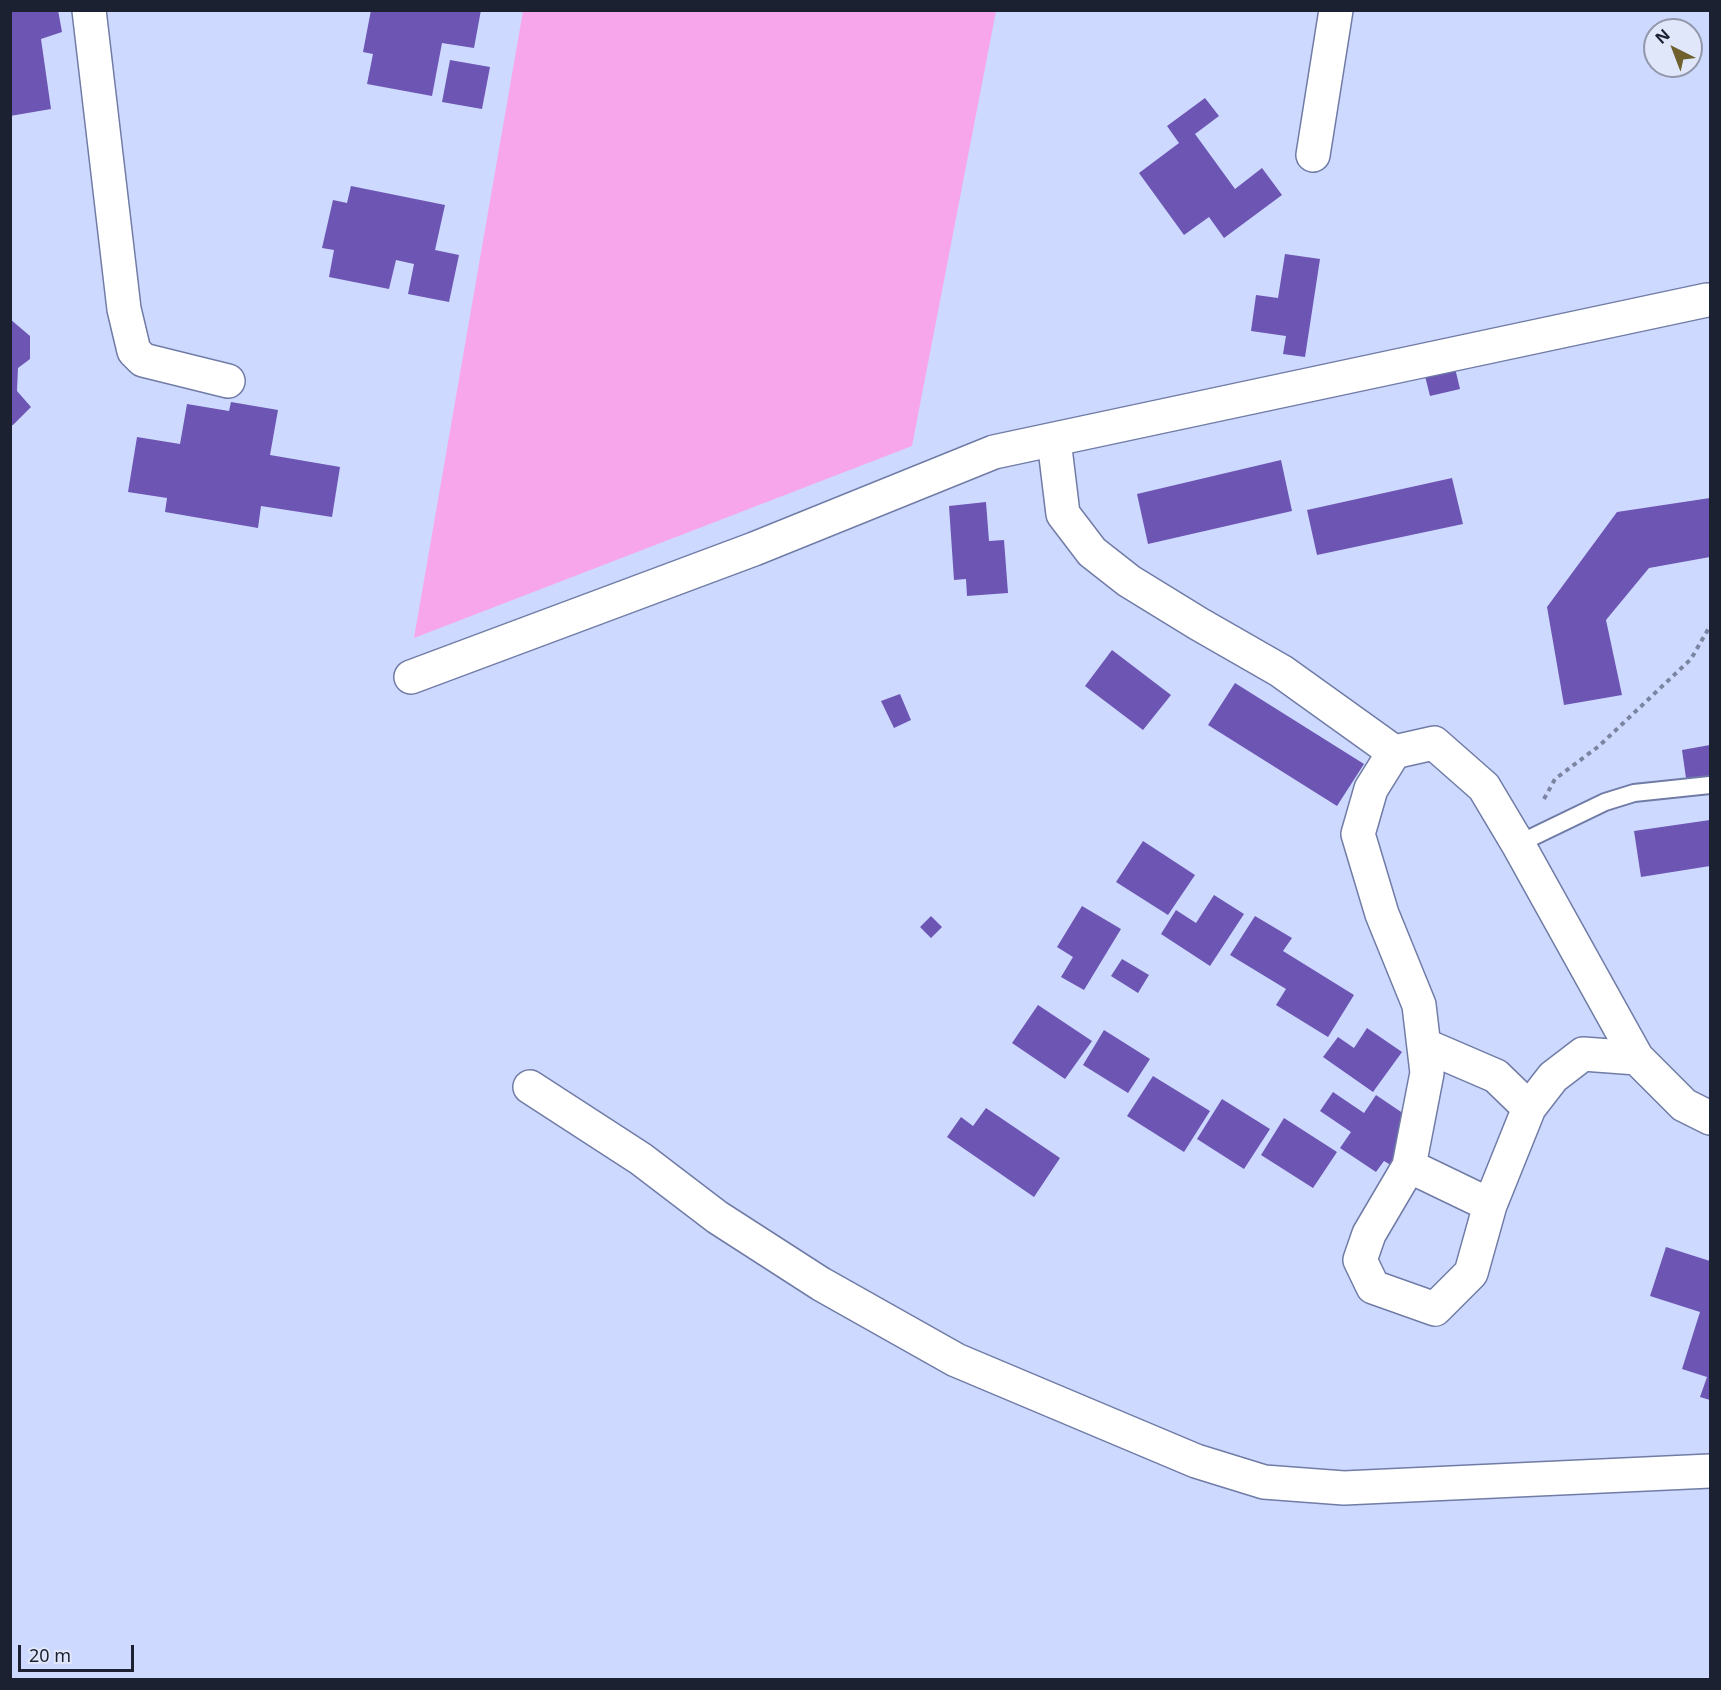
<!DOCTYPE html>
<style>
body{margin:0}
#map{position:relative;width:1721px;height:1690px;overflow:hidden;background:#ced9ff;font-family:"Noto Sans",sans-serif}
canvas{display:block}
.frame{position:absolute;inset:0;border:12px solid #1c2132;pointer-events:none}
.north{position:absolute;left:1643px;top:18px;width:60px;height:60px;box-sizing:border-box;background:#e1e7fa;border:2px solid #9298aa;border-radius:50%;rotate:318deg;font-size:16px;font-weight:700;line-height:24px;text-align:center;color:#1c2132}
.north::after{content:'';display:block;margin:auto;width:21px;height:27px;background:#70602d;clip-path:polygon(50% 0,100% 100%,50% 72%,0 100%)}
.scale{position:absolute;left:18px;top:1645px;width:116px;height:27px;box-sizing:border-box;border:3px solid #1c2132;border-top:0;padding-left:8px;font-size:18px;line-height:21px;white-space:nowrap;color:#1c2132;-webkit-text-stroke:4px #e1e7fa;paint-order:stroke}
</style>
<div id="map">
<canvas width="1721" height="1690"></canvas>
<div class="frame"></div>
<div class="north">N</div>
<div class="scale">20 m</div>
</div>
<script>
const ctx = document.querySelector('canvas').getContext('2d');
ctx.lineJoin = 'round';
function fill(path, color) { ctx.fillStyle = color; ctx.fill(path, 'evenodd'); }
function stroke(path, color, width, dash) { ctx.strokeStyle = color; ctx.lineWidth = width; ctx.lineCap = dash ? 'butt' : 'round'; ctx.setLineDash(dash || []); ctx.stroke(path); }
fill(new Path2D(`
 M523 11H996L912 446 414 638Z`), '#f7a6eb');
fill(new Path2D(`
 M10 10H58L62 32 41 39 51 109 10 116Z
 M371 10H481L474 48 442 43 432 96 367 84 373 54 363 52Z
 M450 60 490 67 482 109 442 102Z
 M1205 98 1219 116 1195 134 1235 189 1262 168 1282 195 1224 238 1209 217 1184 235 1139 173 1179 143 1167 126Z
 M351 186 445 205 435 250 459 255 449 302 408 294 414 264 396 260 389 289 329 277 334 250 322 248 333 200 347 203Z
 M1285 254 1320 259 1305 357 1283 354 1286 336 1251 331 1256 295 1278 298Z
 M10 319 30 336V359L18 368 17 391 31 407 13 425H10Z
 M1455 368 1460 389 1430 396 1425 376Z
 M231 402 278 410 270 455 340 467 332 517 261 506 258 528 165 512 167 498 128 492 137 437 180 444 187 404 229 411Z
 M1281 460 1292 511 1148 544 1137 494Z
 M1452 478 1463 524 1317 555 1307 510Z
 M1710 498V557L1649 568 1606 620 1622 695 1564 705 1547 607 1617 512Z
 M986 502 989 541 1004 540 1008 593 967 596 966 579 954 580 949 506Z
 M1112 650 1171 695 1143 730 1085 686Z
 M1235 683 1364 764 1337 806 1208 725Z
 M900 694 911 720 894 728 881 701Z
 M1710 745V781L1687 785 1682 750Z
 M1710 820V866L1641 877 1634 831Z
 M1143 841 1195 875 1168 915 1116 882Z
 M1214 895 1244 914 1210 966 1161 934 1176 910 1196 923Z
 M1082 906 1121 929 1084 990 1061 977 1073 957 1057 947Z
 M931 916 942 927 931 938 920 927Z
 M1255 916 1292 938 1283 951 1354 995 1328 1037 1276 1005 1286 989 1230 955Z
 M1122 959 1149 975 1138 993 1111 976Z
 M1038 1005 1092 1041 1065 1079 1012 1043Z
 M1367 1028 1402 1052 1373 1092 1323 1057 1338 1037 1354 1048Z
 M1104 1030 1150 1059 1128 1093 1083 1065Z
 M1153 1076 1210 1111 1184 1152 1127 1116Z
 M1333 1092 1364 1113 1376 1095 1413 1120 1394 1167 1384 1161 1376 1172 1340 1148 1351 1132 1320 1111Z
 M1222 1099 1270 1129 1244 1169 1197 1139Z
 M986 1108 1060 1158 1034 1197 947 1137 961 1117 973 1126Z
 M1284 1118 1337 1152 1313 1188 1261 1155Z
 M1666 1247 1710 1261V1400L1700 1397 1707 1377 1682 1369 1700 1312 1650 1296Z`), '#6c55b3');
const service = new Path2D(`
 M1518 844 1605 802 1634 793 1710 785`);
const minor = new Path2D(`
 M89 10 124 309 134 351 143 360 228 381
 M1313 155 1336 10
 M1054 440 1063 514 1092 552 1129 581 1199 624 1281 671 1394 752
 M411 677 754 549 994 452 1707 300
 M1424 1045 1496 1076 1529 1108 1490 1205 1471 1273 1435 1309 1373 1287 1360 1260 1369 1234 1409 1166 1427 1073 1419 1005 1382 914 1358 834 1371 789 1394 752 1434 743 1484 787 1518 844 1637 1058 1684 1105 1710 1118
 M530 1087 641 1159 717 1217 821 1284 956 1360 1196 1461 1264 1482 1344 1488 1710 1471
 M1529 1108 1553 1077 1583 1054 1637 1058
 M1409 1166 1490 1205`);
stroke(service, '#707ca6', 20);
stroke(minor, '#707ca6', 36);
stroke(new Path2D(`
 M1544 799 1555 779 1599 746 1691 659 1710 626`), '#7b84a0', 4, [4.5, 4.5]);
stroke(service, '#fff', 16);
stroke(minor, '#fff', 33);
</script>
